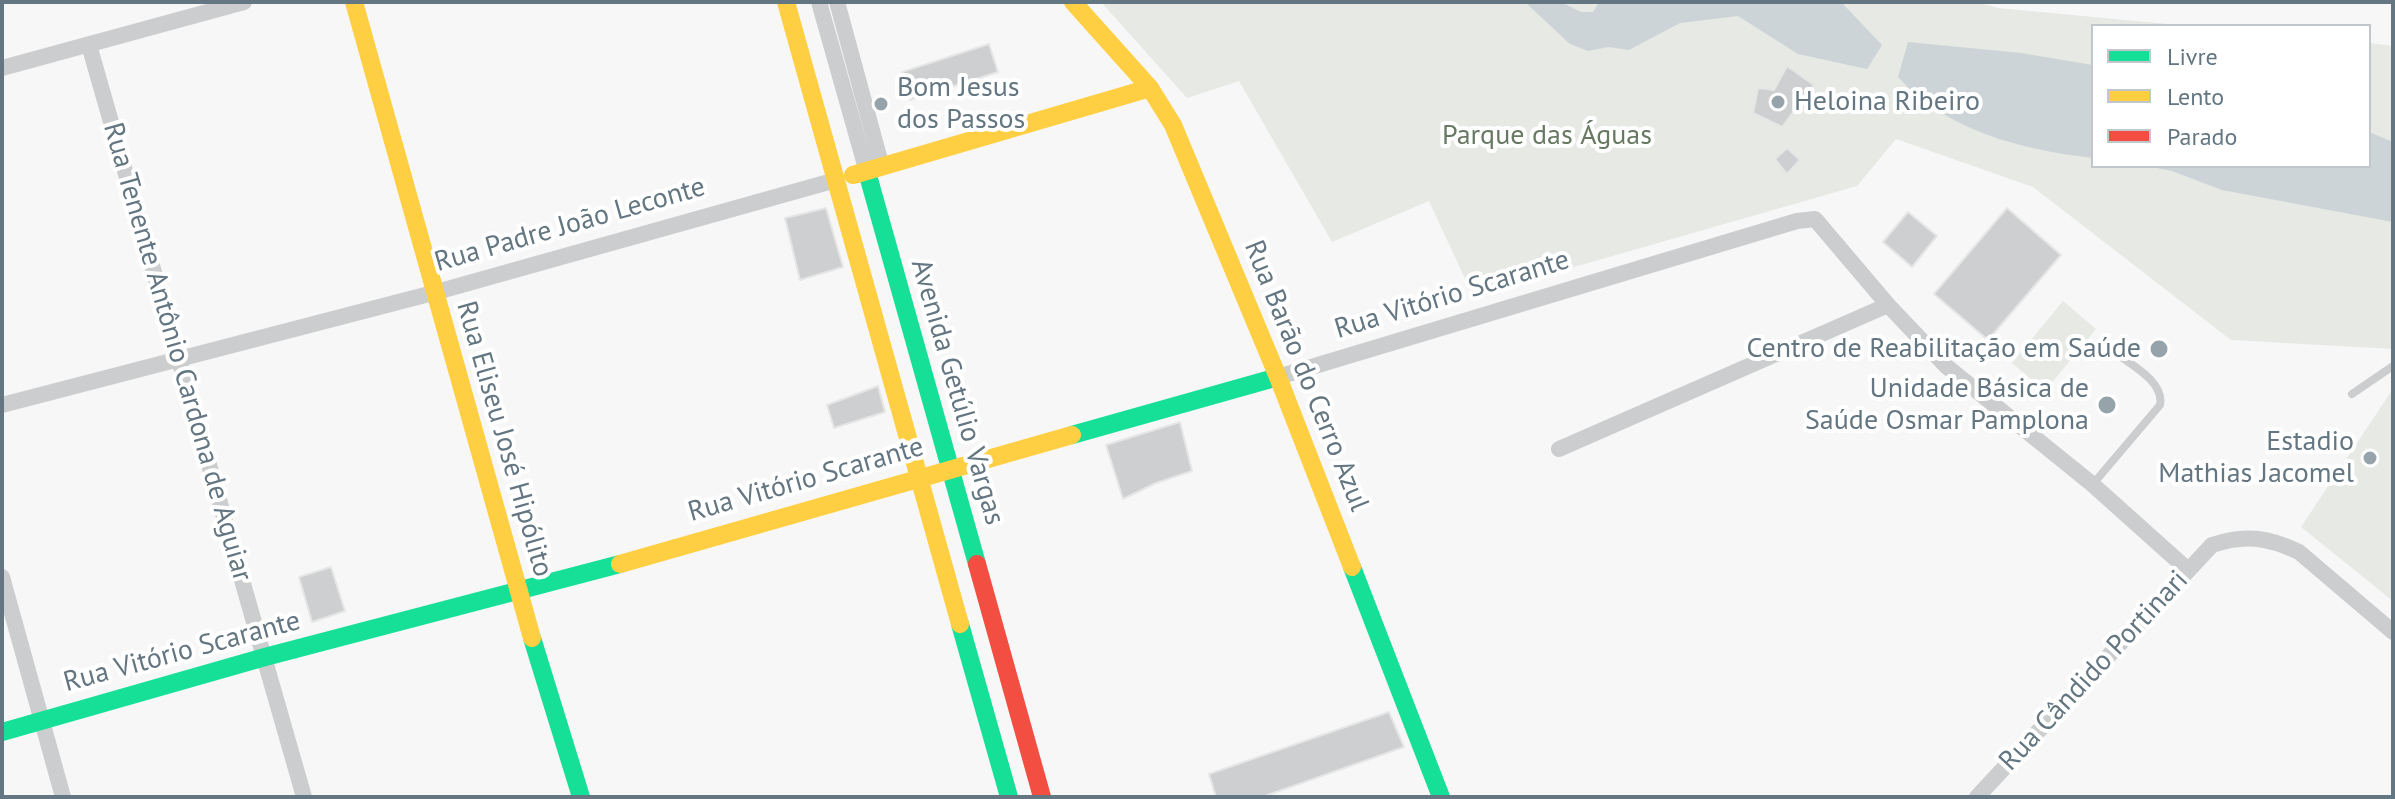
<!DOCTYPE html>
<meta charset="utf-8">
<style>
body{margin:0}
#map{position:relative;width:2395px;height:799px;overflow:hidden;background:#f7f7f7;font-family:"PT Sans",sans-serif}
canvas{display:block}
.frame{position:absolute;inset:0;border:4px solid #637681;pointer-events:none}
.legend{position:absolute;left:2091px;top:24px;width:280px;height:144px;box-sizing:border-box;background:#fff;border:2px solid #c1c8cd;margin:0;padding:10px 14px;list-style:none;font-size:24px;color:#637681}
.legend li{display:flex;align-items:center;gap:16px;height:40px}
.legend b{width:40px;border:2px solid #c1c8cd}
</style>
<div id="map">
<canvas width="2395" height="799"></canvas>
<div class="frame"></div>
<ul class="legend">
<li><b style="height:10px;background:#16e098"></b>Livre</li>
<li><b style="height:10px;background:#ffcf43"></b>Lento</li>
<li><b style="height:10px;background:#f24e42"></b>Parado</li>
</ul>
</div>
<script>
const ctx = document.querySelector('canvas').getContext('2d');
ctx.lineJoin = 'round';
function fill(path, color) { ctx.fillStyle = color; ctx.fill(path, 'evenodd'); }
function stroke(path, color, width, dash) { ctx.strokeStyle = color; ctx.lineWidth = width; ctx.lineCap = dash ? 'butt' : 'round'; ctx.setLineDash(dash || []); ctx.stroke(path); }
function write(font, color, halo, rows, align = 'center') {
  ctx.font = font + ' "PT Sans",sans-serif'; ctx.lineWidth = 8; ctx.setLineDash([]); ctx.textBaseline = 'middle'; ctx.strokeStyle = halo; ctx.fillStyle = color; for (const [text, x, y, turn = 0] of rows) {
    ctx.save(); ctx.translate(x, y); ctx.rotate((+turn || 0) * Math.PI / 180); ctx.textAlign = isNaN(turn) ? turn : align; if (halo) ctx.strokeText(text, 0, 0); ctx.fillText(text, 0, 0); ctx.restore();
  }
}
fill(new Path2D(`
 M1101 2H1976L1998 8 2189 26H2093V166H2369V43L2393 46V349L2231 340 2033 187 1896 139 1857 186 1473 296 1429 201 1332 242 1239 81 1187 98Z
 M2063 301 2096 329 2045 391 2012 363Z
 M2393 389V601L2301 527Z`), '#e6e9e4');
fill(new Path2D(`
 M1525 2H1561L1581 12H1593L1599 2H1841L1882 45 1867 69 1798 54 1738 16 1680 23 1629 50 1608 47 1588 51 1570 44Z
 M1908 42 2021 53 2093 65V158C2023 150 1946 131 1898 77Z
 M2369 132 2393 142V222L2222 190 2172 171 2146 166H2369Z`), '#ccd4d7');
const building = new Path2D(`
 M989 44 998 72 910 100 902 72Z
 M1787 66 1814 85 1782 127 1753 113 1758 88 1774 90Z
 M1787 148 1800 160 1787 174 1775 159Z
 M826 208 843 267 800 280 785 218Z
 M2007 208 2061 255 1988 340 1934 294Z
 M1908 212 1937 236 1912 267 1883 242Z
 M878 386 885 412 834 428 827 405Z
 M1180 422 1192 471 1156 483 1123 499 1106 445Z
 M331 567 345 611 312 622 299 577Z
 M1389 712 1404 747 1262 797H1216L1209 774Z`);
fill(building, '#cdcfd0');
stroke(building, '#e6e6e6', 2);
stroke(new Path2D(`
 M2352 394 2393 366
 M2093 484 2160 405C2165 381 2128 363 2110 349`), '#cccdce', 8);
stroke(new Path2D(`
 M819 2 867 172
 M837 2 882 167
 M89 45 304 797
 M2 68 244 2
 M1278 377 1797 221 1815 219 1888 305 1946 366 2092 484 2188 570
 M2 405 433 293 836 180
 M1559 449 1888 305
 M2 577 63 797
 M1977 797 2212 545C2244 534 2268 537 2299 552L2393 632`), '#cccdce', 16);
stroke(new Path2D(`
 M867 172 977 564
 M1072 435 1278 377
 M1352 567 1441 797
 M960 624 1009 797
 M532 638 581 797
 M2 732 265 657 620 564`), '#16e098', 18);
stroke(new Path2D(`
 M354 2 532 638
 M786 2 960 624
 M1073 2 1150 88 1173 125 1278 377 1352 567
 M853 175 1150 88
 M620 564 1072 435`), '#ffcf43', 18);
stroke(new Path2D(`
 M977 564 1042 797`), '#f24e42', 18);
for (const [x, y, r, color] of [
 [1778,102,8,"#97a3aa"],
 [881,104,8,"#97a3aa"],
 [2159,349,10,"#97a3aa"],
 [2107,405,10,"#97a3aa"],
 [2370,458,8,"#97a3aa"]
]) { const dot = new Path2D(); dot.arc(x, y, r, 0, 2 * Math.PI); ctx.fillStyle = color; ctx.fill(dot); stroke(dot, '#fff', 3); }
write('28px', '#637681', '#fff', [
 ["Bom Jesus",897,88,"left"],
 ["dos Passos",897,120,"left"],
 ["Heloina Ribeiro",1794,102,"left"],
 ["Centro de Reabilitação em Saúde",2141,349],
 ["Unidade Básica de",2089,389],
 ["Saúde Osmar Pamplona",2089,421],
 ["Estadio",2354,442],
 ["Mathias Jacomel",2354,474]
], 'right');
write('28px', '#677962', '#fff', [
 ["Parque das Águas",1547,136]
]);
write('28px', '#637681', '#fff', [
 ["Rua Padre João Leconte",570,225,-16],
 ["Rua Vitório Scarante",1452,295,-17],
 ["Rua Tenente Antônio Cardona de Aguiar",177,352,74],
 ["Rua Barão do Cerro Azul",1306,376,68],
 ["Avenida Getúlio Vargas",957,392,74],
 ["Rua Eliseu José Hipólito",504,439,74],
 ["Rua Vitório Scarante",806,480,-16],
 ["Rua Vitório Scarante",182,652,-15],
 ["Rua Cândido Portinari",2094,671,-47]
]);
</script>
